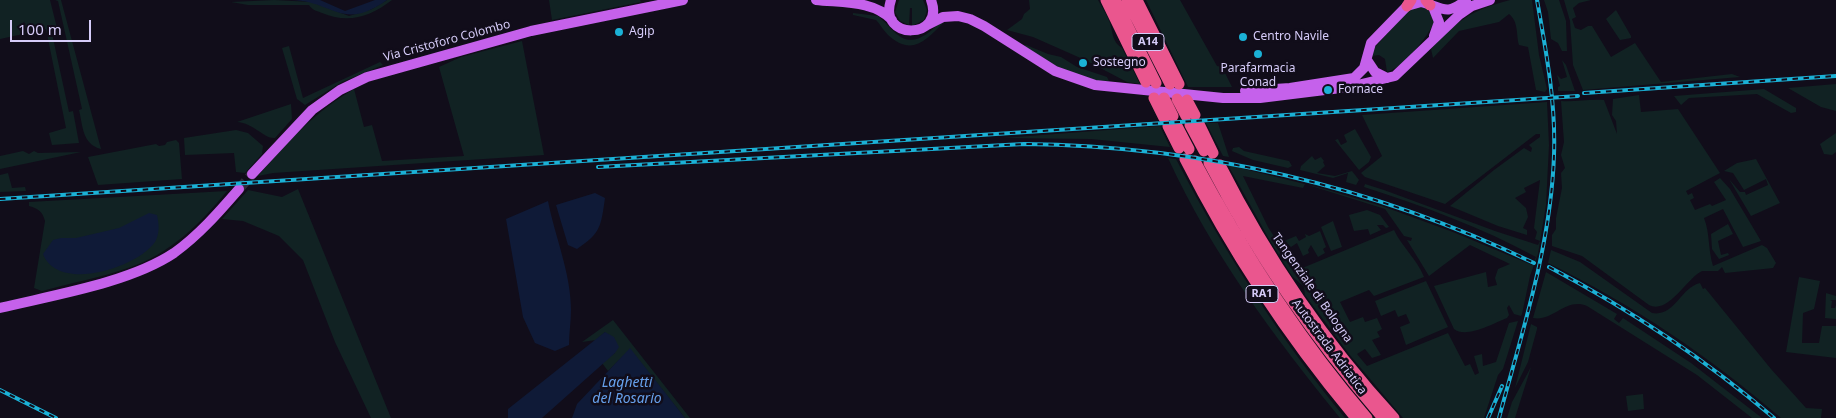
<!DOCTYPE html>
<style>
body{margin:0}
#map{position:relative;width:1836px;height:418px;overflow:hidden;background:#110d1a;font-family:"Noto Sans",sans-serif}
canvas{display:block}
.scale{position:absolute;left:10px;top:20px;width:81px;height:22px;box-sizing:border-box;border:2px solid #d6ccf9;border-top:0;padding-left:6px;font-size:15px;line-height:18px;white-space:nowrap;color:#d6ccf9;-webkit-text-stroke:4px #110d1a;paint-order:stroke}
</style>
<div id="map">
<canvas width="1836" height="418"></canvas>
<div class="scale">100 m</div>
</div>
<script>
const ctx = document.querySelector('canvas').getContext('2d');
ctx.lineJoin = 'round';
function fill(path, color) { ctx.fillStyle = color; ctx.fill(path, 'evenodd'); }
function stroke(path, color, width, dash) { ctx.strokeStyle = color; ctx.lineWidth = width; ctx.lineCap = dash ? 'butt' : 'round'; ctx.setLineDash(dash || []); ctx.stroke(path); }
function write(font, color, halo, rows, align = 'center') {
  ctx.font = font + ' "Noto Sans",sans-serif'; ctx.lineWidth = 5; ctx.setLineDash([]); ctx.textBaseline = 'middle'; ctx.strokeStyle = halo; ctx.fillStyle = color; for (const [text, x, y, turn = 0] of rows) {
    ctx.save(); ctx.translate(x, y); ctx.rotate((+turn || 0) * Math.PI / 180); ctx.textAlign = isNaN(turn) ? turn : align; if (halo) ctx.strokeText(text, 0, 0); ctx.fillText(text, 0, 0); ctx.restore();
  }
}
fill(new Path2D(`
 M0 0H50L57 28 51 29 69 112 73 111 79 143 52 145 49 133 66 128 46 29 0 39Z
 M55 0H61L101 149C82 144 83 126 79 110L82 109 58 1Z
 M274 0 312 2 349 16 372 9 387 0H392C370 17 348 24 322 13 317 11 312 10 309 5H248L231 2Z
 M549 0H640L641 2 552 20Z
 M899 0H923L927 10 924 20 912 26V8H910L909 25 900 21 895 12Z
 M1029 0H1098C1102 7 1107 15 1110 23 1113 33 1112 42 1122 48L1140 84 1127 82 1085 60 1033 37 1007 30 1022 19 1024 14 1030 9Z
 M1146 0H1180L1217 66 1222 67 1232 87H1188Z
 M1510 0H1532L1539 55 1547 89 1545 92 1536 90 1528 47 1519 45C1516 35 1519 22 1509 14L1499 22 1459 31 1433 58 1431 49C1459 19 1470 11 1510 0Z
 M1544 0H1559L1566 21 1567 51H1562L1558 43 1551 39 1548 12Z
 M1564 0H1591L1579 3 1573 8 1576 17 1572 19 1575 28 1581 30 1588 26H1592L1611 57 1635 43 1661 82 1732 74 1740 77 1583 90 1573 65 1570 21Z
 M1417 6C1429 8 1431 12 1434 22 1429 36 1401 69 1387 72L1385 59 1379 55 1371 56 1375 47 1410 9Z
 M1616 10 1631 36V38L1620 40 1606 19Z
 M853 13 878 16C894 29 903 51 928 33 934 29 936 24 944 22 926 40 912 57 888 35 883 30 880 24 876 20L853 15Z
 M522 41 544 155 273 173 258 176C288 142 314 112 354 89L364 127 372 125 382 161 464 156 439 67 461 57Z
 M1026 45 1048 54 1061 57 1077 67 1107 77 1109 81C1079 84 1048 62 1024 46Z
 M289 46 303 98 380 62 383 65 342 82 305 105 297 99 282 48Z
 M1562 60 1566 65 1575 91H1558V87L1560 86 1557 75 1561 79 1567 77Z
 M1836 84V111L1821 107 1788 88Z
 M1764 89 1796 108V112L1791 113 1757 94 1689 98 1681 105 1674 96Z
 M1639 95 1641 112 1678 109 1720 173 1686 191 1688 195 1692 193 1694 198 1690 200 1695 210 1710 204 1712 206 1726 200 1714 182 1720 178 1730 189 1761 241 1743 247 1723 209 1704 218C1710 233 1708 250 1713 266L1762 245 1767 248 1776 263 1773 268 1725 273 1722 267 1718 271H1702C1687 278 1668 315 1649 305L1582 256 1552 246V235L1556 229V218L1562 188 1561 173 1565 168 1561 155 1564 142 1561 101C1575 102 1588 99 1604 100L1617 134 1616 121 1612 115 1613 99Z
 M1547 102 1549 145 1546 205 1538 254 1530 276 1522 314 1521 316 1514 314 1509 305 1507 308 1509 315 1507 318C1494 323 1466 339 1454 329L1434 286 1486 272 1488 287 1497 285 1495 278 1498 269 1510 264 1470 245 1429 276 1407 240 1411 241 1412 238 1404 236 1385 209 1305 184 1303 188 1243 176 1268 227 1294 268 1300 269 1394 230C1402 247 1417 259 1424 277L1374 296 1369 290 1340 302 1350 322 1363 317 1365 322 1377 318 1382 329 1377 332 1380 337 1372 340 1381 355 1372 358 1365 349 1357 354 1367 366 1448 333 1465 366 1470 364 1475 375 1479 373 1474 356 1482 354 1483 366 1496 362 1509 323 1518 321 1503 369 1498 375 1484 418H1403L1349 354 1305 295 1304 287 1292 276 1269 239 1228 165 1325 189 1382 206 1453 232 1532 265 1536 257C1481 227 1423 206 1364 187L1365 184 1384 190 1495 231 1538 245 1540 241 1535 239 1537 232 1534 228 1540 180 1524 188 1526 192 1515 198 1526 208 1528 217 1523 228 1527 230V235L1498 226 1450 206 1494 170 1524 148 1531 152 1532 148 1529 145 1540 137V134H1536L1445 204 1365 177 1361 173 1382 156 1362 115Z
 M291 104 292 119 275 138C264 139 254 123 237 122Z
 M1206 123H1218L1229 157 1223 156Z
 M1160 126 1170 147 1091 139 1003 138Z
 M1355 129 1371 157 1369 162 1359 170 1335 140 1338 139 1341 145 1347 142 1344 135Z
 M236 130 248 133 263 146 262 154 245 173 236 172 234 153 185 155 184 138Z
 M1836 133V152L1832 155 1824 154 1820 144Z
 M176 140 179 143 182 179 98 185 88 157 156 144 159 146 165 145 167 142Z
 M1239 147 1244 151 1289 161 1292 166 1288 168 1253 160 1232 151 1233 148Z
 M23 151 29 154 34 151 38 153 81 152 0 169V156Z
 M1312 156 1315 160 1321 157 1324 161 1323 162 1325 166 1317 173 1335 176 1352 171 1359 180 1356 185 1346 182 1348 173 1333 178 1300 170 1301 166Z
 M1168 158 1176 159C1224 252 1279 337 1345 418H1340C1274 337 1211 252 1168 158Z
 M1756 159 1780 203 1751 216 1729 179 1740 192H1745L1746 195 1768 185 1766 179 1744 190 1733 173 1724 171 1737 163Z
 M8 173 12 188 25 187 26 191 0 192V175Z
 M298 189 391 418H371L335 342 303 260 279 236 243 221 222 219 248 190 282 197Z
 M227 191C201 223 169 255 128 268 100 278 70 283 42 291L34 288 45 221C42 211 39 209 29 206V202Z
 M1367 210 1380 215 1389 227 1386 228 1383 225H1377L1381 230 1370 235 1368 229 1354 231 1349 215Z
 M1333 221 1342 247 1331 251 1321 227Z
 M1728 224 1733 234 1718 241 1721 255 1728 253 1729 255 1719 259 1712 249 1711 234Z
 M1320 231 1326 247 1323 249 1325 253 1318 257 1311 245 1308 250 1309 253 1303 256 1297 243 1291 247 1284 241 1296 236 1299 241 1306 237 1305 234 1309 236Z
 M1551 250 1580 262 1652 313C1675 317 1680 288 1700 283L1703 289 1705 288 1771 369 1806 408 1822 409 1821 418H1781C1710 357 1632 304 1548 263Z
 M1546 272 1617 314 1614 319 1619 323 1623 318 1691 363 1762 418H1752L1697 375 1587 306C1566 297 1553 322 1533 318Z
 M1799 277 1820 281 1814 309 1803 313 1802 343H1819L1822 326H1836V358L1786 352Z
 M1426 281 1448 327 1406 345 1400 327 1410 323 1406 314 1398 317 1395 310 1381 316 1375 301Z
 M1826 293 1836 296V300H1830L1832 301 1831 308H1835L1836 305V319L1825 318Z
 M613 320 690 418H685L630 349 608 371 602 363 615 353 605 332 596 340 582 342Z
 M1531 324 1537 327V329L1528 362 1515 388Z
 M1531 367 1515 418H1507L1512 402Z
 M1643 394 1644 409 1628 411 1626 396Z`), '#112223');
fill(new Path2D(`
 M291 0H320L345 11 375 0H387C342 32 334 1 291 0Z
 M595 193 605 198C601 226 601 233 577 249L568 245 556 205Z
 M548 201C555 237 571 273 571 310 571 321 569 333 569 345L555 351 535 343 523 317 506 219Z
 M149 213 157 215C159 224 160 233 155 242 137 268 58 293 43 254L53 240 61 238H76L119 228Z
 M605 332 614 337 619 347 615 353 542 418H508V409Z
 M630 348 685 418H572L577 404Z`), '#0f1a37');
stroke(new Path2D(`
 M239 189 252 174`), '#2f2a3b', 10, [10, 5]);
stroke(new Path2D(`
 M816 0C841 3 874 0 892 20
 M891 0C877 41 946 40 931 0
 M1433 7 1439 22 1434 36
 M927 25 943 17 958 16 970 19 984 26 1055 71 1095 85 1223 98H1260L1349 87 1395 76 1459 15 1472 6 1490 0
 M1367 60 1375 72 1387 78
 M1245 91 1290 88 1354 78 1364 68 1371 43 1407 6 1421 2C1442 7 1446 17 1466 0
 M252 174 312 110 340 90 367 77 531 31 683 0
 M0 308C53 295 129 283 174 253 199 235 219 212 239 189`), '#c561eb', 10);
stroke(new Path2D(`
 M1106 0 1146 82
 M1115 0 1156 83
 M1127 0 1170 84
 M1137 0 1179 84
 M1426 0 1430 5
 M1407 6 1411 0
 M1154 98 1164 118
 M1164 98 1173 116
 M1177 99 1186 116
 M1187 100 1195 115
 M1199 124 1213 153
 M1190 125 1204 151
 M1168 126 1179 148
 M1177 126 1189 149
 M1185 159C1232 252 1289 338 1356 418
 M1195 161C1244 253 1299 339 1367 418
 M1209 163C1257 255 1315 340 1383 418
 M1220 165C1266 256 1325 343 1394 418`), '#ea568e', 11);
const rail = new Path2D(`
 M1584 93 1836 76
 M598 167 1024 144C1202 146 1373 186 1534 263
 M0 199 1578 96
 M1549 267C1629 309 1705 359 1774 418
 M0 390 56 418
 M1488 418 1502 386
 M1499 418C1522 332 1551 245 1554 155 1556 103 1546 51 1537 0`);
stroke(rail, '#1bb1d6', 4);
stroke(rail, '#110d1a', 2, [5.5]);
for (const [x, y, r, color] of [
 [619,32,5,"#1bb1d6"],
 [1243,37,5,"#1bb1d6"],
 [1258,54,5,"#1bb1d6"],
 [1083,63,5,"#1bb1d6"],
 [1328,90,5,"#1bb1d6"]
]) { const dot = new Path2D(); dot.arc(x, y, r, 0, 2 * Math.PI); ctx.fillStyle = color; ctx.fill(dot); stroke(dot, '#110d1a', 2); }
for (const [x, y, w] of [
 [1148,42,32],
 [1262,294,32]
]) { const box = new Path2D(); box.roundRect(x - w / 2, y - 8.5, w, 17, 4); ctx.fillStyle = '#110d1a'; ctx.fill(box); stroke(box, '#d6ccf9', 1); }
write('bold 11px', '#d6ccf9', null, [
 ["A14",1148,42],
 ["RA1",1262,294]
]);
write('12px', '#d6ccf9', '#110d1a', [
 ["Agip",629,32],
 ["Centro Navile",1253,37],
 ["Sostegno",1093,63],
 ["Parafarmacia",1258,69,"center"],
 ["Conad",1258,83,"center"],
 ["Fornace",1338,90]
], 'left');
write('12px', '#d6ccf9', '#110d1a', [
 ["Via Cristoforo Colombo",447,41,-15],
 ["Tangenziale di Bologna",1312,288,55],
 ["Autostrada Adriatica",1329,347,53]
]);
write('italic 14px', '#67a1ec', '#110d1a', [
 ["Laghetti",627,383],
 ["del Rosario",627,399]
]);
</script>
